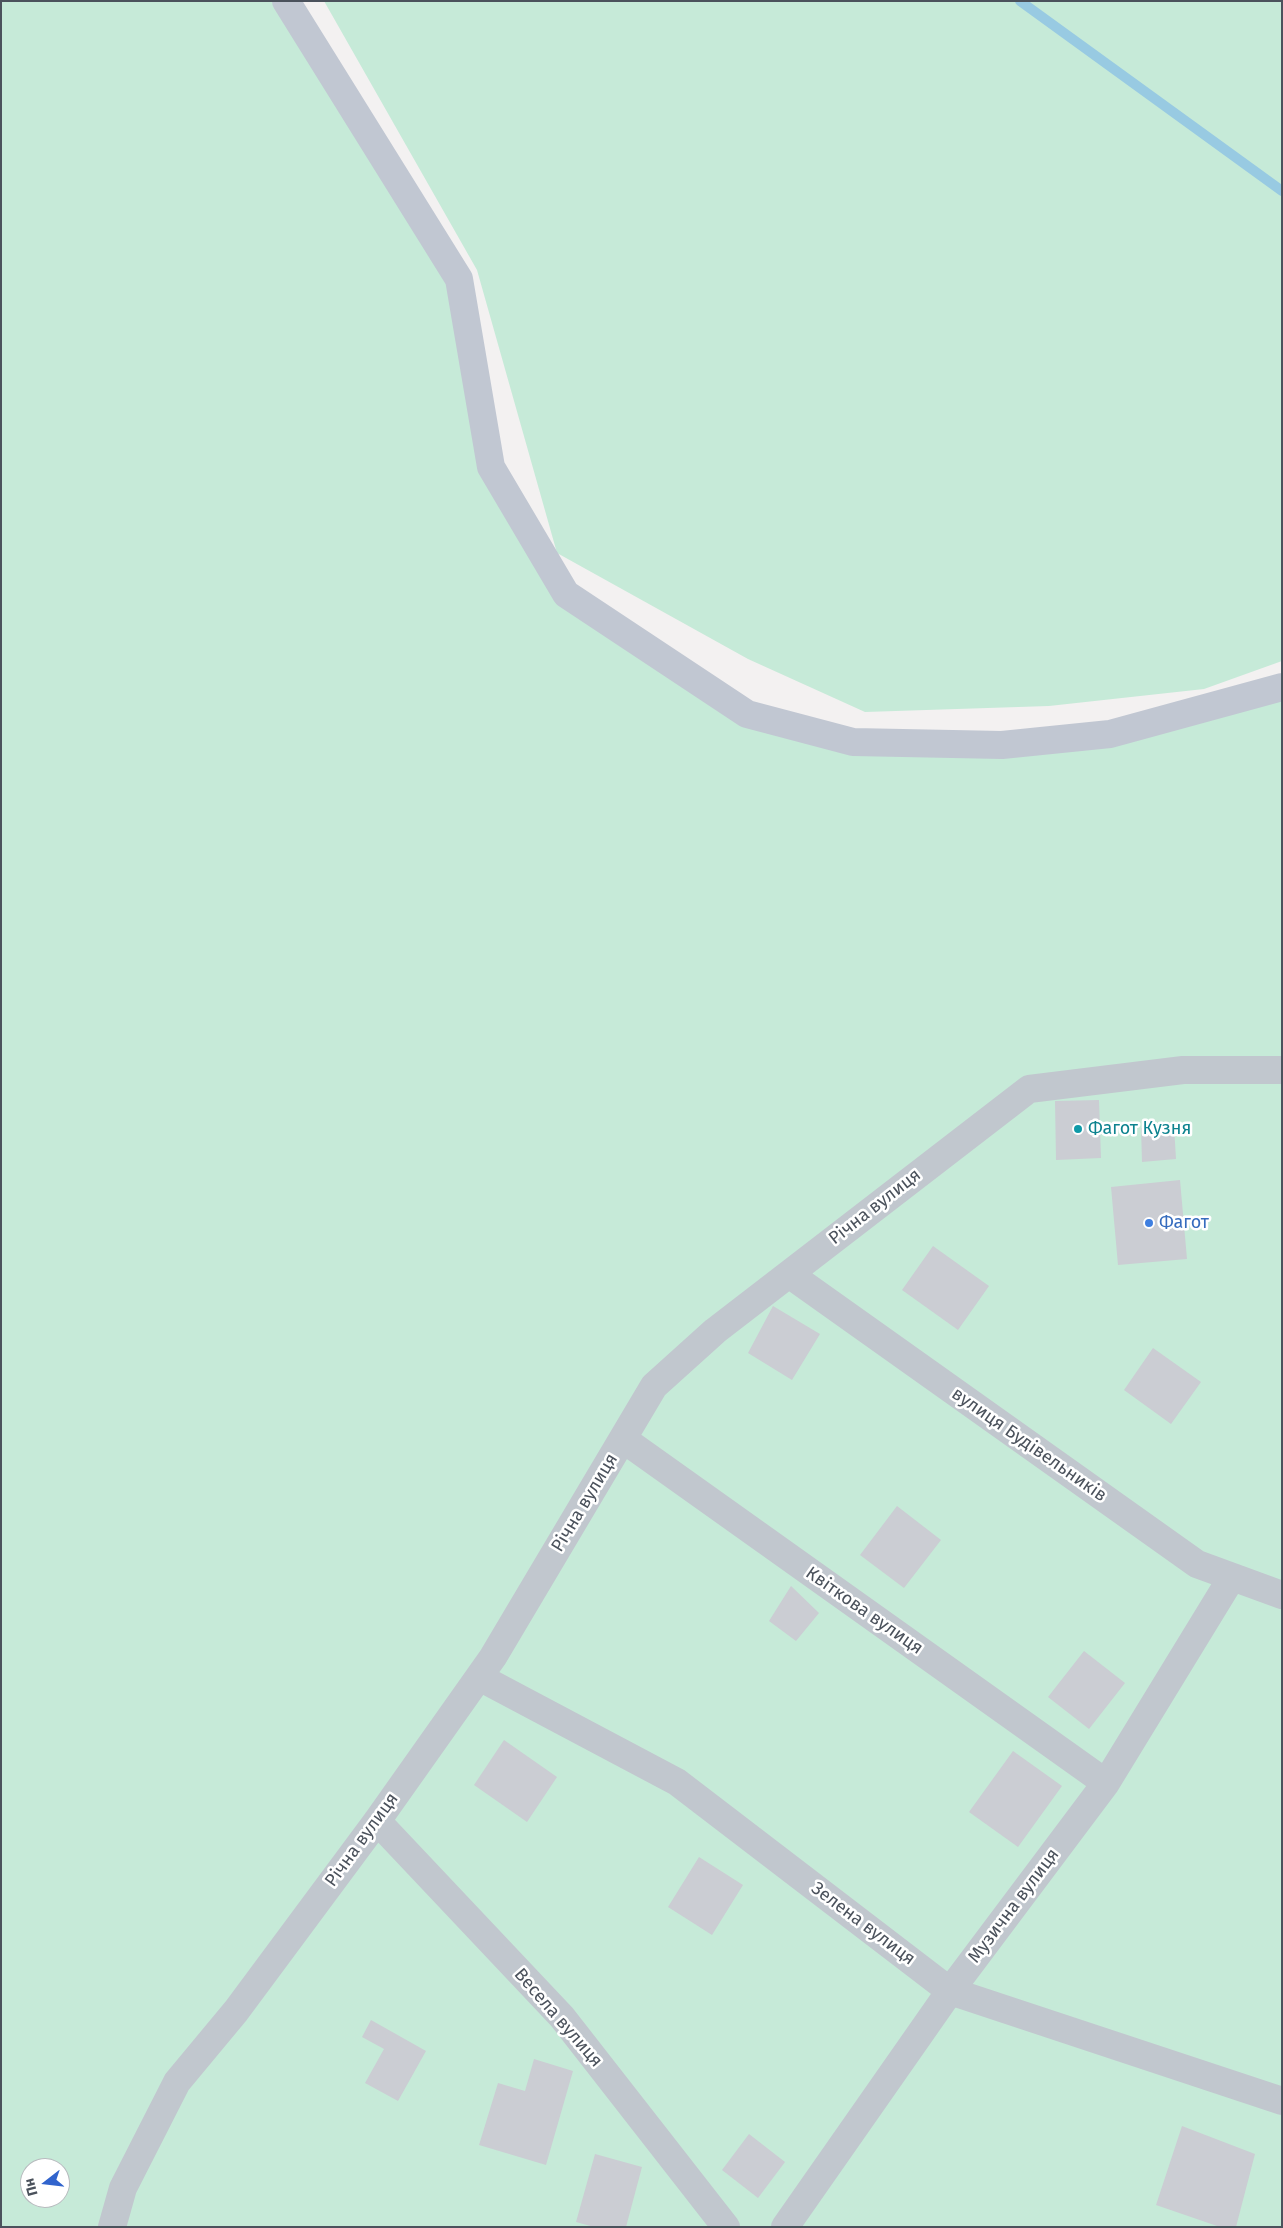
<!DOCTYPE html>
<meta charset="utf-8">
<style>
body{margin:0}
#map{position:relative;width:1283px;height:2228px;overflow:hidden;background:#f3f1f1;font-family:"Fira Sans",sans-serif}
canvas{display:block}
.frame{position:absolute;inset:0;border:2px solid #4b525c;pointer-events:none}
.north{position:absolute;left:20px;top:2158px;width:50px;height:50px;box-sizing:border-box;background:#fff;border:1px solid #b7babe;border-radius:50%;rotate:254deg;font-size:14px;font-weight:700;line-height:20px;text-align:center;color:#4b525c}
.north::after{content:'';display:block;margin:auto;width:18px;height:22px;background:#3164cd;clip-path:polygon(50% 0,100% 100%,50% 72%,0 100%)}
</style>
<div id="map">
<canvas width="1283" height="2228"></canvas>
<div class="frame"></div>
<div class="north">Пн</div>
</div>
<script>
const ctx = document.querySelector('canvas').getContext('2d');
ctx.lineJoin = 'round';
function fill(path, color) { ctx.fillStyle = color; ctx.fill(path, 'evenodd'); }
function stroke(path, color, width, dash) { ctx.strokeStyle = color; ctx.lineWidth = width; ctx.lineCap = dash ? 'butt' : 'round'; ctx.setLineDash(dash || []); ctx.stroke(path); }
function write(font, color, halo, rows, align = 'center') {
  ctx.font = font + ' "Fira Sans",sans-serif'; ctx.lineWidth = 5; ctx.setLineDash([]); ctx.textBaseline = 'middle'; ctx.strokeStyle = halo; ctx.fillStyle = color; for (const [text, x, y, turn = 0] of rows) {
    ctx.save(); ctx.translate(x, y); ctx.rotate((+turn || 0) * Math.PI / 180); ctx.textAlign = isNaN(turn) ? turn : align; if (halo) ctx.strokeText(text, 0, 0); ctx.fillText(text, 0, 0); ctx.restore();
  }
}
fill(new Path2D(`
 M1 1H286L459 279 491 467 566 594 747 714 853 742 1002 745 1282 689V2227H1ZM30 2168H60V2198H30Z
 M324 1H1282V661L1204 689 1049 706 865 712 748 659 557 553 477 270Z`), '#c6ead8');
stroke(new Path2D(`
 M1020 1 1282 191`), '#98cae2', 10);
fill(new Path2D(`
 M1099 1100 1101 1158 1056 1160 1055 1101Z
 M1174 1126 1176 1159 1142 1162 1141 1128Z
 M1180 1180 1187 1259 1118 1265 1111 1187Z
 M933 1246 989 1286 958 1330 902 1290Z
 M773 1306 820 1334 792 1380 748 1353Z
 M1153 1348 1201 1382 1171 1424 1124 1390Z
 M897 1506 941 1540 904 1588 860 1555Z
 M791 1586 819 1613 796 1641 769 1621Z
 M1084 1651 1125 1683 1089 1729 1048 1697Z
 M504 1740 557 1777 527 1822 474 1785Z
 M1013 1751 1062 1786 1018 1847 969 1812Z
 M699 1857 743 1885 712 1935 668 1907Z
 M371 2020 426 2051 398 2101 365 2083 384 2049 362 2037Z
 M534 2059 573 2071 546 2165 479 2145 498 2083 525 2091Z
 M1182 2126 1255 2154 1236 2227H1220L1156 2205Z
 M749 2134 785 2162 758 2198 722 2170Z
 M595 2154 642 2167 626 2227H594L576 2222Z`), '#cbcdd3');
stroke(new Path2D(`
 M789 1274 1197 1564 1282 1595
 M623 1439 1106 1783
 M479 1677 677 1782 950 1991 1282 2101
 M377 1821 562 2017 726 2227
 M112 2227 123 2188 177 2082 236 2011 377 1821 493 1657 654 1386 715 1331 1029 1089 1183 1070H1282
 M785 2227 950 1991 1106 1783 1232 1577`), '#c1c7ce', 28);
stroke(new Path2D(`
 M286 1 459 279 491 467 566 594 747 714 853 742 1002 745 1110 734 1282 687`), '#c1c7d2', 28);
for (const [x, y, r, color] of [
 [1078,1129,5,"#0f9aa8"],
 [1149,1223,5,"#3f7fe0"]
]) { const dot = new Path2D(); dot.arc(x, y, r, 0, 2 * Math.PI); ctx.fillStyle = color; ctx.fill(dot); stroke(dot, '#fff', 2); }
write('18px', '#0d838f', '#fff', [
 ["Фагот Кузня",1088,1129]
], 'left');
write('18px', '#4b525c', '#fff', [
 ["Річна вулиця",875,1207,-38],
 ["вулиця Будівельників",1029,1445,35],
 ["Річна вулиця",585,1503,-59],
 ["Квіткова вулиця",864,1611,35],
 ["Річна вулиця",362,1840,-54],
 ["Музична вулиця",1014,1906,-53],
 ["Зелена вулиця",863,1924,37],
 ["Весела вулиця",558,2018,49]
]);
write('18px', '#366cbe', '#fff', [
 ["Фагот",1159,1223]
], 'left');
</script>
